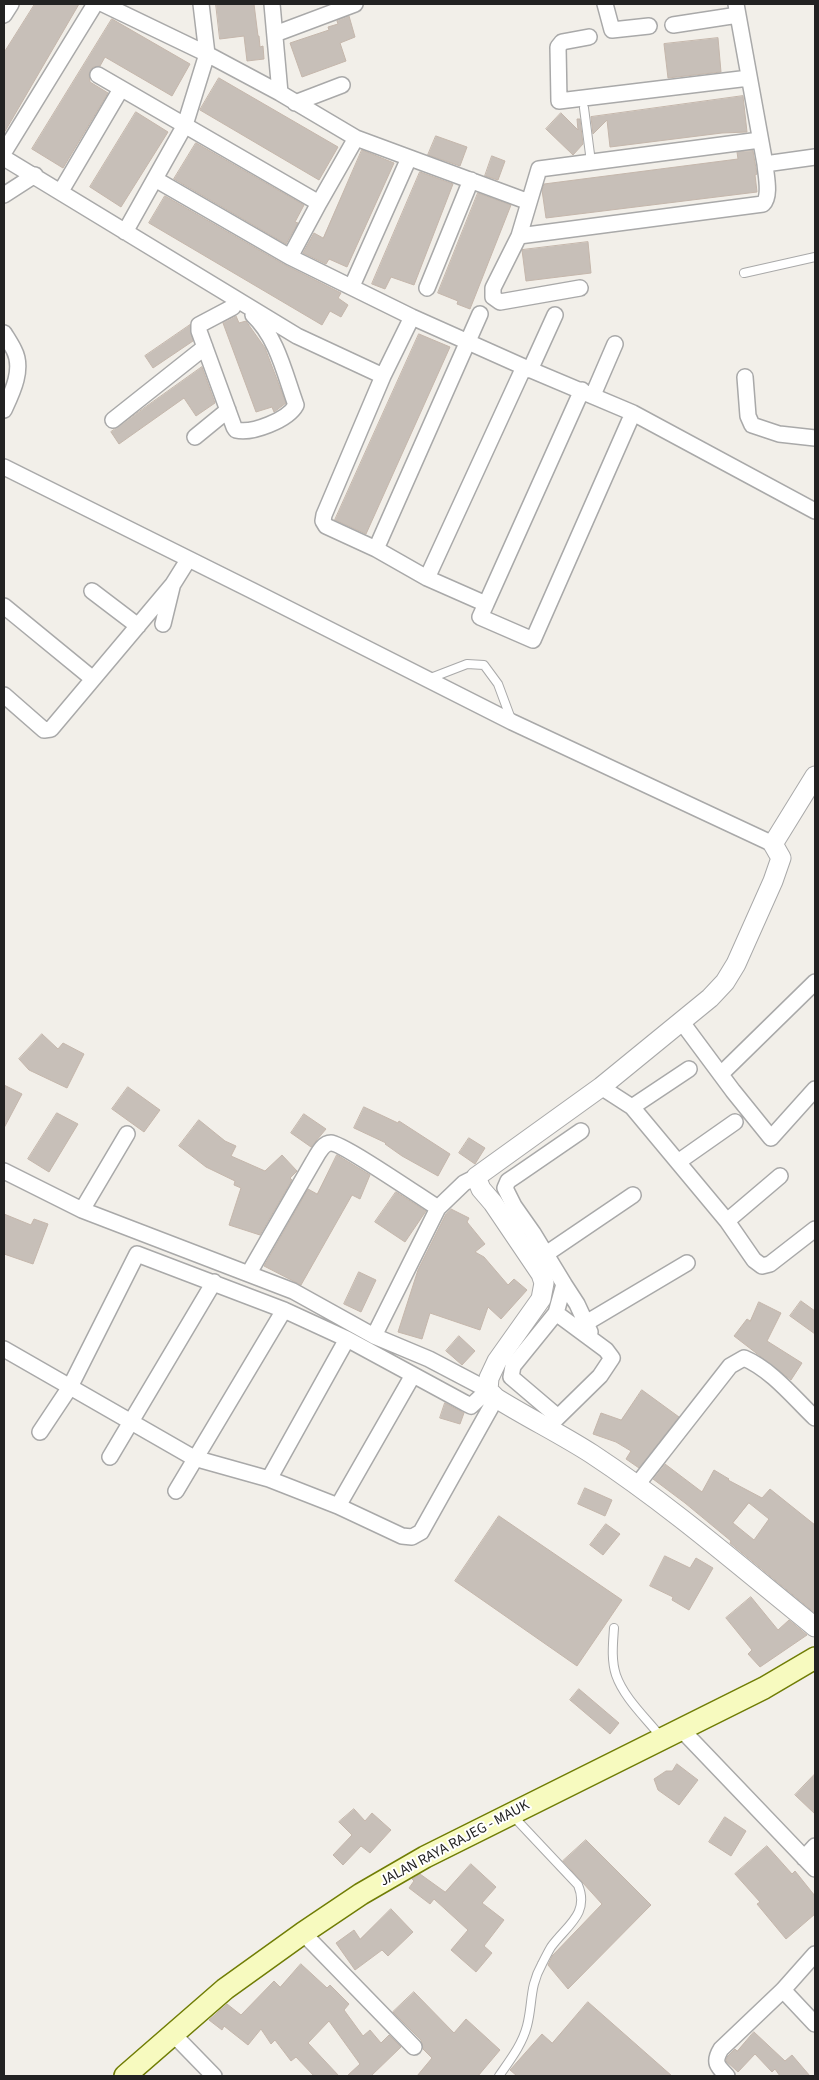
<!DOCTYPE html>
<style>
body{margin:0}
#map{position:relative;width:819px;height:2080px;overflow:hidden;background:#f2efe9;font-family:"Source Sans 3",sans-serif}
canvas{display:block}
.frame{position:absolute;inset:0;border:5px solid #222;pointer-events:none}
</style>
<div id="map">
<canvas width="819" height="2080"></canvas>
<div class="frame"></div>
</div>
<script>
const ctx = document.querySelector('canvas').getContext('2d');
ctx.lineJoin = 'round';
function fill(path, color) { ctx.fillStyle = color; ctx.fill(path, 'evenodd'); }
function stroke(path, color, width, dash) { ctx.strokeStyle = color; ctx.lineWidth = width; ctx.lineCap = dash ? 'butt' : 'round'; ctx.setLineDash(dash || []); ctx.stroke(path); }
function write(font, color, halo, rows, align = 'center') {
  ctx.font = font + ' "Source Sans 3",sans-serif'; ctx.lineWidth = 4; ctx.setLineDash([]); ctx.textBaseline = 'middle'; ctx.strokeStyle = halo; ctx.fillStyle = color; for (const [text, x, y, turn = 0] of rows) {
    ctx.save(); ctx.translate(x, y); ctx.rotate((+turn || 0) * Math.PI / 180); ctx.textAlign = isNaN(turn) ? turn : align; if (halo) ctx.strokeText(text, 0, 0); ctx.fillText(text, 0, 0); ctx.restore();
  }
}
const building = new Path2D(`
 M35 4H79L4 133V53Z
 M216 4H254L258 36H259L260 47 263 46 264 59 247 61 244 36 220 39Z
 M349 16 355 37 340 43 346 61 302 77 290 43 329 30 328 27 338 24 337 21Z
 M112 19 190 64 172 96 105 57 100 66 93 67 89 74 90 82 108 93 63 168 32 149Z
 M718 38 721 72 668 78 664 44Z
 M219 78 338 147 319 180 200 110Z
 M743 96 747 132 722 133 610 147 607 120 593 134 591 117Z
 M136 112 168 132 121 207 90 187Z
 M561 113 578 130 577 119H580L583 144 573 155 546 129Z
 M436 136 467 147 460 166 428 155Z
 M196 143 304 205 295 222 298 223 286 244 174 179Z
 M362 150 394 163 347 267 329 259 326 264 303 253 314 233 323 238Z
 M753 151 757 174 755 175 757 192 546 218 542 190 544 184 738 159 737 152Z
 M492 156 505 161 498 180 485 176Z
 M420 172 453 184 414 285 391 277 385 289 372 284Z
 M478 193 511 205 470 309 457 304 458 301 438 293Z
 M165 196 285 265 341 293 338 298 348 305 341 317 330 311 322 325 149 223Z
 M588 242 591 273 526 281 522 250Z
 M236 316 239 323 246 321 265 348 286 403 274 412 272 407 256 412 223 323Z
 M190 325 193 341 153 368 145 356Z
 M419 334 450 347 366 534 335 520Z
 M202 367 215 403 196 416 184 398 119 444 111 432Z
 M42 1034 58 1049 63 1043 84 1054 67 1088 29 1070 19 1059Z
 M4 1085 22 1094 4 1128Z
 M128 1087 160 1110 144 1132 112 1109Z
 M364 1107 398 1123 399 1121 450 1154 438 1176 402 1156 385 1144 386 1143 354 1128Z
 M57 1113 78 1124 49 1172 28 1159Z
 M304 1114 326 1129 311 1147 291 1133Z
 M199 1120 225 1141 236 1146 231 1156 265 1171 282 1155 297 1171 290 1178 292 1180 260 1235 229 1225 241 1188 234 1185 235 1181 206 1167 179 1146Z
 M469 1138 485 1148 475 1164 459 1153Z
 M337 1155 370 1175 360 1199 352 1195 301 1285 264 1266 308 1189 317 1194Z
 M396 1192 426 1211 405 1242 375 1222Z
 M451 1209 469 1218 467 1222 485 1244 475 1252 484 1257 508 1285 514 1279 527 1290 501 1319 488 1307 480 1330 430 1313 422 1339 398 1332 418 1270 446 1214Z
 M4 1214 31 1225 34 1219 48 1224 33 1264 4 1254Z
 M359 1272 376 1280 361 1312 344 1304Z
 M801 1301 815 1311V1334L790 1316Z
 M759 1302 781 1313 767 1341 802 1363 791 1380 734 1336 747 1319 750 1321Z
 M459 1336 475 1351 462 1365 446 1351Z
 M642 1390 679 1417 639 1468 626 1459 631 1451 616 1442 593 1434 601 1413 621 1420Z
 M445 1403 464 1413 460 1424 440 1418Z
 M665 1464 702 1492 714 1470 729 1479 728 1480 762 1498 770 1489 815 1525V1613L730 1543 731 1541 685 1503 653 1479ZM749 1503 769 1519 754 1540 733 1523Z
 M585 1488 612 1500 605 1516 578 1504Z
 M499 1516 622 1600 577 1666 455 1581Z
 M606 1524 620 1534 603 1555 590 1545Z
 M665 1556 690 1568 696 1558 713 1568 689 1610 672 1600 673 1597 650 1586Z
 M751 1597 778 1630 789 1620 807 1635 760 1667 748 1654 752 1650 726 1618Z
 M579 1689 619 1723 610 1734 570 1700Z
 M677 1764 698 1780 679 1805 658 1790 654 1779 666 1771H672Z
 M815 1774V1814L795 1795Z
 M354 1809 365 1821 372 1813 391 1830 370 1853 361 1846 343 1865 333 1855 352 1835 339 1822Z
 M725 1817 746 1831 731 1856 709 1842Z
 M586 1840 651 1905 568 1989 548 1965 552 1956 602 1904 563 1861Z
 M767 1846 792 1874 795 1871 815 1896V1914L786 1939 757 1904 760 1902 735 1874Z
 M471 1864 496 1887 482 1903 504 1920 484 1946 492 1953 476 1972 451 1950 468 1930 434 1899 430 1904 409 1888 414 1881 412 1879 420 1874 445 1892Z
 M391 1909 413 1932 388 1956 382 1950 355 1970 336 1943 354 1930 360 1939Z
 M301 1964 327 1988 330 1985 349 2004 344 2010 363 2036 370 2030 381 2043 389 2035 401 2047 371 2076H347L360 2064 329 2021 308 2043 339 2076H314L296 2057 291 2061 275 2040 271 2044 261 2029 248 2045 224 2026 222 2030 209 2020 227 2004 241 2015 274 1981 280 1987Z
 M414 1992 454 2033 466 2019 500 2050 478 2076H417L432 2058 423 2049 421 2040 393 2012Z
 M588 2002 672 2076H517L510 2070 542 2034 552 2043Z
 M754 2032 785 2061 792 2055 810 2076H780L775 2069 772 2072 755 2054 738 2072 726 2061 727 2057 735 2049 737 2051Z`);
fill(building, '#c7bfb8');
stroke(building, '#c4b6ab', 1);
const service = new Path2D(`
 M584 108 591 162
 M744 273 815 257
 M428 679 467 664 484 665 498 684 511 719
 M614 1628C613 1643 611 1660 616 1675 624 1698 646 1718 661 1737
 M499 2076C510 2060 522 2045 527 2026 533 2003 529 1987 542 1964 545 1958 548 1952 551 1947 566 1926 590 1914 578 1885L513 1816`);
const minor = new Path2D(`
 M103 4 207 54 280 93 356 138 529 202
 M272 4 280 93
 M605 4 612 30 649 26
 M736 4 765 164 815 157
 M4 15 11 4
 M673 25 738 15
 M275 34 355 4
 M589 37 562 42 558 47 559 101 749 78
 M98 75 319 203
 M295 103 342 85
 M760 140 539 169 519 236 763 204C771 196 766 176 765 164
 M4 152 95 4
 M4 158 297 336 383 376
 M155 179 290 257 412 317 524 367 633 413 815 511
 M61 191 121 89
 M4 195 35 175
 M125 232 185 125 207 54 201 4
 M519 236 493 288V297L500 302 580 288
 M290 257 319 203 356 138
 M352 286 409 158
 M427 288 471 180
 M236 301 233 307 199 325V331L234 427 236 430C252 434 288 420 296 405 285 375 277 337 253 315
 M412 317 383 376 324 515 323 521 326 526 376 549 480 314
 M4 333C7 338 11 344 14 350 24 369 12 393 4 410
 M530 370 555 315
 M745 377 748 416 752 425 779 434 815 438
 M593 395 615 344
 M113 420 205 347
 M195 437 228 410
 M4 467 253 591 512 722 773 844
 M376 549 427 578 486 604 480 617 533 640 633 413
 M427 578 524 367
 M92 591 138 626
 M486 604 582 390
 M4 606 93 679
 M163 624 172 587
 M4 695 44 730 51 729 173 584 188 560
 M681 1021 733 1091 771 1138 815 1089
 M721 1074 815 982
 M601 1087 632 1107 727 1221 754 1260 762 1266 770 1264 815 1229
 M632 1107 689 1069
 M678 1162 735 1122
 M4 1171 82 1210 293 1291 374 1336 429 1359 488 1390 471 1406 465 1403 347 1339 284 1310 137 1254 70 1387 40 1432
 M82 1210 127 1134
 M727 1221 780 1176
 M546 1254 633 1195
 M249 1273 313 1162C317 1156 322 1143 331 1143 342 1143 422 1198 438 1208
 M564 1284 577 1304 590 1332
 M586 1323 687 1263
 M374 1336 438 1208 464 1183 476 1177
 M4 1349 194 1458 269 1479 338 1506 402 1536 412 1537 421 1532 496 1398
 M558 1417 511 1377 513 1366 556 1313 564 1284 533 1233 514 1206 505 1188 508 1181 517 1175 581 1131
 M552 1423 600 1376 612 1358 606 1350 556 1313
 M110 1457 214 1282
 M269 1479 347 1339
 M636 1486 730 1366 744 1358C772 1370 794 1398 815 1418
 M176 1491 284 1310
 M338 1506 413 1375
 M680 1728 815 1869
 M804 1858 815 1846
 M303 1933 414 2047
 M783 1990 815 2024
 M173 2034 214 2076
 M727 2076C717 2066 713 2062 721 2049L783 1990 815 1954`);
const tertiary = new Path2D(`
 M815 776 773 844 781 858 773 881 736 964 725 982 710 998 601 1087 476 1177 481 1189 493 1203 541 1274 544 1283 541 1299 497 1361 489 1378 488 1390 496 1398C528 1418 561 1434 592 1454 671 1506 742 1568 815 1627`);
const secondary = new Path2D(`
 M125 2076 225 1989 303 1933 361 1894 425 1857 764 1688 815 1658`);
stroke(service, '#a9a9a9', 10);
stroke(minor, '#a9a9a9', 18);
stroke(tertiary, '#a9a9a9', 21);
stroke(secondary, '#707d05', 24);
stroke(service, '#fff', 8);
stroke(minor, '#fff', 15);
stroke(tertiary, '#fff', 19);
stroke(secondary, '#f7fabf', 21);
write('15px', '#222', '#fff', [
 ["JALAN RAYA RAJEG - MAUK",455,1844,-28]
]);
</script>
